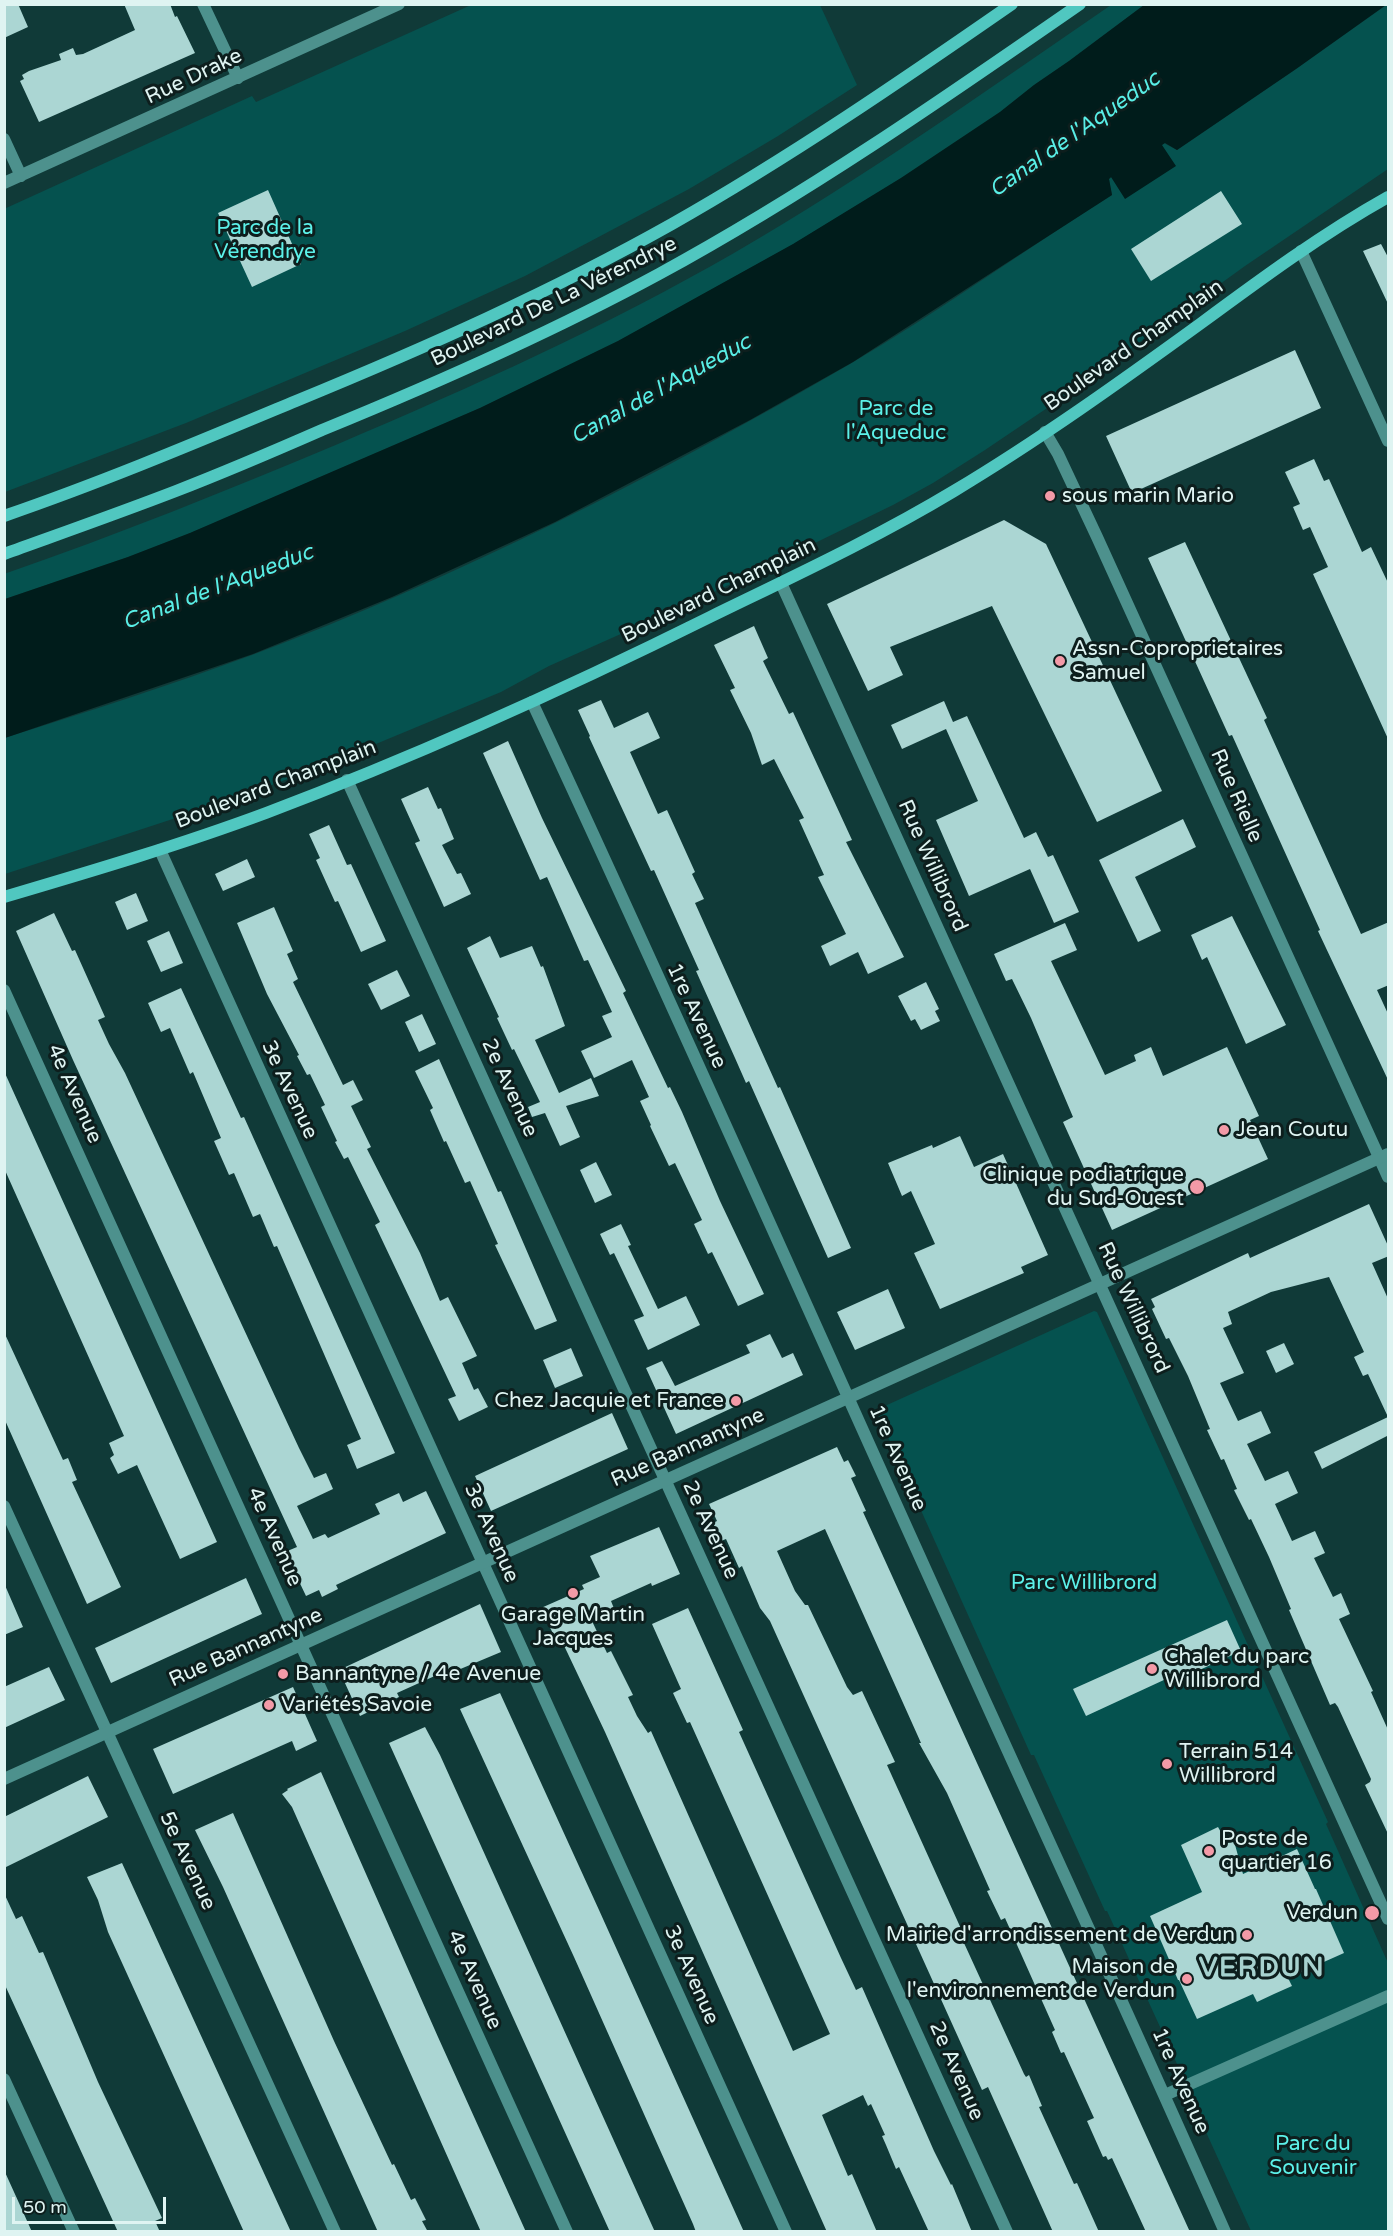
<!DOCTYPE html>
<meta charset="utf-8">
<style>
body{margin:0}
#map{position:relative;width:1393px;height:2236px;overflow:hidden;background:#103a38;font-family:"Varela Round",sans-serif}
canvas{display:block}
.frame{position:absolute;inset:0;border:6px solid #dff4f2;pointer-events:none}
.scale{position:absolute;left:12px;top:2197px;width:154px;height:27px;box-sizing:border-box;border:3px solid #dff4f2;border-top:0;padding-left:8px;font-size:18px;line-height:21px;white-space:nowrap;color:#dff4f2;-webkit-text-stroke:4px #0d1e1d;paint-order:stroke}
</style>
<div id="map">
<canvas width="1393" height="2236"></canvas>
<div class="frame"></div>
<div class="scale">50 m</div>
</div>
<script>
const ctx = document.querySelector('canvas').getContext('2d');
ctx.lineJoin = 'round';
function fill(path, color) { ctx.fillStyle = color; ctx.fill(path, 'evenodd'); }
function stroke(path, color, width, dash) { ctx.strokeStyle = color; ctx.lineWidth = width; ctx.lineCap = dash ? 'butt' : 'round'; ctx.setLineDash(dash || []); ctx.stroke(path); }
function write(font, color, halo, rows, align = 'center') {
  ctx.font = font + ' "Varela Round",sans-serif'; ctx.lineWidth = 6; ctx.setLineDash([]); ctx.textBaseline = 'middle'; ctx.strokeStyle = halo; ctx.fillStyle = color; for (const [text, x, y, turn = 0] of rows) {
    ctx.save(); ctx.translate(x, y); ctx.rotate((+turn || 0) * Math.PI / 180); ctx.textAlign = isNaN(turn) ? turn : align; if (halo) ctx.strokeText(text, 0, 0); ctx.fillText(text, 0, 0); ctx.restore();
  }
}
fill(new Path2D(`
 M471 5H820L857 85 778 136 689 189 525 276 405 331 186 423 5 492 4 209 252 96 256 102Z
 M1111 5H1144L1069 61 1034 85 1000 112 901 178 794 244 618 341 480 408 190 533 128 557 5 599 4 574C117 535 228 490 338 444 474 386 605 327 734 253 864 178 987 90 1111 5Z
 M1386 5H1388V169L1245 266 1062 398 985 450 933 483 893 505 706 596 549 666 501 692 335 761 243 796 5 874 4 738C87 712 171 685 252 655 457 578 661 474 850 364 940 311 1024 250 1112 195L1109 179 1112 177 1126 198 1162 145 1164 143 1177 150 1296 69Z
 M1094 1311 1097 1312 1328 1822 1326 1824 1388 1963V2231H1251L1206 2132 1208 2121C1197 2110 1180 2083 1180 2068L1177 2064 1107 1911H1105L1034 1755H1031L879 1417 881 1409 887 1405Z`), '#05524f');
fill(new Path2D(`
 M1144 5H1386L1296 69 1177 150 1165 143 1162 145 1176 166 1125 199 1111 177 1109 179 1112 195 853 362 750 420 555 522 392 597 253 654 5 738V599L128 557 190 533 480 408 618 341 793 244 901 178 1000 112 1034 85 1069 61Z`), '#001c1b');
fill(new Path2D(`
 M4 4H18L28 27 4 38Z
 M124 4H170L175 17 177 16 195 53 39 122 20 81 24 79 22 75 29 71 61 60 59 54 73 48 76 55 83 54 135 30Z
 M268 190 301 264 252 287 218 213Z
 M1221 191 1242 224 1151 281 1131 249Z
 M1381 244 1389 259V306L1363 251Z
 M1295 350 1321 408 1132 493 1106 436Z
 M1314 459 1324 481 1329 479 1362 552 1371 547 1389 585V741L1313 574 1328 567 1310 527 1303 530 1293 507 1300 504 1285 472Z
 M1004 520 1046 544 1162 791 1097 822 992 606 890 647 903 675 868 691 827 604Z
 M1185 542 1267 718 1264 720 1361 934 1389 922V985L1377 990 1389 1016V1082L1318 931 1320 930 1232 735 1229 736 1148 558Z
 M754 626 768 658 763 661 789 714 793 712 852 840 846 842 904 957 868 974 858 952 830 966 821 946 846 934 818 877 824 875 799 820 804 818 774 759 762 765 751 733 730 690 735 688 714 645Z
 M601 700 614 728 648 712 660 738 630 752 658 814 667 810 695 872 692 874 704 899 695 903 778 1088 780 1087 851 1248 828 1258 749 1081 746 1083 735 1058 696 971 699 970 654 870 651 871 589 737 590 736 578 710Z
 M944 701 953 722 967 716 1024 838 1036 832 1048 857 1053 855 1079 912 1054 923 1030 869 969 896 936 820 978 801 946 729 902 749 891 725Z
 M508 741 542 818 626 991 623 993 668 1088 670 1087 682 1112 720 1201 764 1294 738 1306 712 1252 708 1254 694 1224 702 1220 675 1163 669 1166 650 1126 651 1125 640 1101 649 1097 632 1060 594 1078 581 1051 612 1037 602 1016 612 1012 588 960 584 961 547 877 540 880 483 753Z
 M428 787 438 809 441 808 454 839 442 845 457 874 461 873 471 894 444 907 415 843 420 841 401 799Z
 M1183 819 1196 847 1135 877 1161 931 1138 942 1099 860Z
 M329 825 347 865 351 864 386 941 361 952 338 901 335 902 316 860 320 858 309 834Z
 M247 859 255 877 223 891 215 874Z
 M136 893 148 921 127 930 115 902Z
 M274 907 293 951 287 954 298 979 293 982 343 1085 353 1080 363 1100 351 1106 371 1147 367 1149 420 1253 440 1301 448 1297 477 1356 462 1363 474 1390 478 1388 488 1407 459 1421 448 1399 456 1396 375 1225 380 1222 348 1157 344 1159 335 1142 337 1141 321 1107 325 1105 310 1074 307 1075 297 1056 299 1055 267 994 237 923Z
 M54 913 72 951 75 950 105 1017 98 1020 109 1044 125 1073 299 1448 314 1478 326 1473 333 1489 297 1506 313 1539 325 1534 328 1538 380 1514 375 1504 399 1493 403 1502 426 1491 446 1533 336 1585 338 1589 322 1597 319 1590 306 1596 285 1552 297 1547 73 1060 16 931Z
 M1232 916 1286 1025 1246 1044 1207 957 1202 960 1191 935Z
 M1065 923 1077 950 1051 961 1105 1075 1136 1061 1134 1055 1151 1047 1163 1076 1227 1047 1259 1116 1250 1120 1268 1159 1112 1230 1063 1122 1073 1117 1031 1018 1012 979 1006 981 994 954Z
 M169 931 183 963 161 972 147 941Z
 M490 936 500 958 532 946 541 967 543 966 565 1026 535 1040 559 1093 591 1078 599 1096 566 1106 580 1137 560 1146 545 1113 532 1117 528 1107 540 1102 514 1049 512 1050 497 1018 499 1017 467 948Z
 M397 970 410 996 381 1010 368 984Z
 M926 982 939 1009 935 1011 940 1021 921 1030 915 1019 911 1021 898 996Z
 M181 988 241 1118 244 1117 395 1453 357 1469 347 1445 361 1439 277 1246 274 1247 260 1214 253 1217 234 1173 229 1175 214 1141 221 1138 193 1072 190 1074 170 1028 161 1032 148 1003Z
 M422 1014 436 1044 419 1052 405 1022Z
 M439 1059 498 1192 501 1191 557 1321 535 1330 495 1245 498 1244 470 1181 465 1183 446 1141 444 1142 430 1110 433 1108 415 1071Z
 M4 1071 217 1542 180 1559 137 1465 118 1474 110 1458 114 1455 109 1443 124 1436 4 1168Z
 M960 1136 974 1167 1003 1154 1048 1255 1021 1267 1024 1273 940 1309 914 1253 935 1244 911 1191 902 1196 888 1163 932 1145 933 1148Z
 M596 1162 612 1195 595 1203 580 1170Z
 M1369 1204 1389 1248V1256L1372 1263 1389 1301V1435L1322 1469 1314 1452 1388 1417 1368 1374 1363 1376 1354 1357 1364 1352 1329 1277 1271 1292 1228 1312 1232 1324 1223 1328 1244 1373 1220 1383 1238 1421 1261 1411 1271 1433 1247 1444 1265 1481 1288 1471 1298 1493 1275 1504 1292 1541 1315 1531 1325 1553 1314 1558 1333 1597 1341 1593 1350 1614 1339 1619 1373 1691 1371 1692 1389 1732V1836L1365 1785 1370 1782 1371 1779 1338 1707 1335 1703 1330 1705 1289 1610 1291 1609 1269 1557 1251 1519 1249 1520 1234 1490 1237 1489 1224 1459 1221 1460 1207 1430 1210 1429 1188 1376 1169 1338 1166 1339 1152 1309 1155 1307 1151 1299 1248 1253 1250 1258Z
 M621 1224 631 1245 628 1246 658 1309 686 1296 700 1325 648 1350 634 1320 644 1316 614 1253 610 1255 600 1234Z
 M888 1289 905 1328 855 1350 837 1312Z
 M4 1332 63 1460 68 1458 77 1480 72 1482 121 1587 87 1604 4 1418Z
 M770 1334 782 1358 793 1353 803 1375 676 1434 646 1368 662 1361 675 1386 750 1353 746 1345Z
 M1284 1343 1294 1364 1276 1373 1266 1351Z
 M571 1348 583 1376 555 1388 543 1360Z
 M612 1413 628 1449 491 1511 475 1476Z
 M837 1447 844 1462 848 1460 856 1476 851 1478 866 1511 863 1512 1190 2232H1146L1112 2158 1108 2160 1106 2156 1103 2157 1087 2121 1094 2118 1064 2052 1061 2053 1052 2032 1055 2030 1005 1918 1001 1920 987 1891 990 1890 947 1793 919 1743H921L825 1529 777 1551 795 1591 805 1605H808L847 1687 853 1695 862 1691 895 1762 887 1765 967 1942 964 1943 1024 2074 1026 2077 1029 2075 1042 2106 1039 2107 1074 2184 1077 2183 1099 2232H1053L988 2087 982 2090 770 1621 760 1608 742 1566 739 1568 726 1539 721 1541 713 1523 717 1521 709 1504Z
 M659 1527 680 1574 652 1586 651 1583 611 1601 615 1611 592 1621 607 1653 611 1651 633 1695 628 1697 637 1716 648 1733 651 1731 793 2051 830 2034 690 1722 687 1723 673 1693 681 1689 652 1624 688 1608 743 1730 739 1732 841 1958 856 1990 862 1987 934 2151 951 2185 952 2184 972 2232H929L899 2167 896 2169 886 2145 882 2136 885 2135 871 2104 868 2106 863 2095 822 2115 848 2176 852 2174 877 2232H827L605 1732 559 1635 555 1638 541 1608 584 1589 582 1585 600 1577 590 1556Z
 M246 1578 262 1614 111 1683 95 1648Z
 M4 1583 23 1627 4 1635Z
 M480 1604 501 1652 458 1670 457 1666 428 1679 397 1693 399 1697 360 1716 339 1670Z
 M1227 1620 1241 1651 1182 1678 1179 1673 1086 1716 1073 1689Z
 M49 1667 65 1700 4 1728V1687Z
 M293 1687 317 1741 296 1751 292 1741 173 1794 153 1749Z
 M500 1693 599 1910 744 2232H696L693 2224 574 1957 460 1709Z
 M425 1727 440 1755 655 2232H610L389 1743Z
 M321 1772 438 2037 526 2232H481L292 1807 282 1794 288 1790 287 1789Z
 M88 1776 108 1817 4 1868V1817Z
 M233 1813 334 2041 392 2165 394 2164 411 2200 415 2198 426 2220 422 2221 428 2232H378L223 1887 195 1830Z
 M1218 1827 1227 1843 1234 1841 1243 1874 1297 1849 1315 1889H1316L1344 1953 1288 1978 1292 1986 1274 1994 1257 2002 1253 1994 1197 2019 1179 1980H1178L1150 1916 1202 1892 1181 1845Z
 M122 1863 208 2051 291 2232H244L202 2139 108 1932 98 1900 87 1877Z
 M4 1893 16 1919 22 1916 39 1953 43 1952 98 2082 162 2218 155 2221 160 2232H118L4 1983Z
 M4 2170 19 2203 32 2232H4Z`), '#abd6d3');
stroke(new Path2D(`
 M1165 2095 1388 1996`), '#4d918d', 12);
stroke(new Path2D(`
 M203 4 238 78
 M4 139 21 176
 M4 183 399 4
 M1301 251 1388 441
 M1045 432 1058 454 1097 537 1388 1177
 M781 583 1388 1919
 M532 702C689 1038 838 1378 992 1716 1070 1888 1149 2059 1225 2232
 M347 780 1007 2232
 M160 850 786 2232
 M4 990 567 2232
 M4 1506 335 2232
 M4 2079 74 2232`), '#4d918d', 12);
stroke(new Path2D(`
 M4 1779 1388 1154`), '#4d918d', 12);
stroke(new Path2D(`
 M4 516C103 482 200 441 296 401 425 348 551 292 672 224 790 157 901 81 1012 4
 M4 554C62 533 119 513 176 491 225 472 274 451 322 430 437 383 550 333 659 274 806 194 943 99 1080 4
 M4 897C92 871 180 845 266 813 417 756 565 689 710 617 792 577 876 538 954 491 1039 440 1120 382 1200 324 1261 279 1322 234 1388 197`), '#50c7c0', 12);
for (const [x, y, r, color] of [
 [1050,496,6,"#f39aa7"],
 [1060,661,6,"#f39aa7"],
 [1224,1130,6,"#f39aa7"],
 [1197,1187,8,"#f39aa7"],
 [736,1401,6,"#f39aa7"],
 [573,1593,6,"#f39aa7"],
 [1152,1669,6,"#f39aa7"],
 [283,1674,6,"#f39aa7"],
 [269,1705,6,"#f39aa7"],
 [1167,1764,6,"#f39aa7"],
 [1209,1851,6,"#f39aa7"],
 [1372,1913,8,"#f39aa7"],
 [1247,1935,6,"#f39aa7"],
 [1187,1979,6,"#f39aa7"]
]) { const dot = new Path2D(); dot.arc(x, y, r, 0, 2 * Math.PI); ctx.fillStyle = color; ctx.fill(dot); stroke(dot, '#0d1e1d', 2); }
write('21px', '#dff4f2', '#0d1e1d', [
 ["Rue Drake",194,77,-25],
 ["Boulevard De La Vérendrye",554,302,-26],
 ["Boulevard Champlain",1134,346,-35],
 ["Boulevard Champlain",719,591,-26],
 ["Boulevard Champlain",276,785,-21],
 ["Rue Rielle",1236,796,66],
 ["Rue Willibrord",932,866,66],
 ["1re Avenue",696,1016,65],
 ["2e Avenue",509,1088,65],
 ["3e Avenue",289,1090,65],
 ["4e Avenue",74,1094,66],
 ["Rue Willibrord",1133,1308,65],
 ["Rue Bannantyne",688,1448,-24],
 ["1re Avenue",897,1458,66],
 ["2e Avenue",710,1530,65],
 ["3e Avenue",491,1533,66],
 ["4e Avenue",274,1537,66],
 ["Rue Bannantyne",246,1648,-24],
 ["5e Avenue",187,1861,65],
 ["3e Avenue",691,1975,66],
 ["4e Avenue",474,1980,66],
 ["2e Avenue",956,2071,66],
 ["1re Avenue",1180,2081,66]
]);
write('21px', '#5cf1e9', '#0d1e1d', [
 ["Parc de la",265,228],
 ["Vérendrye",265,252],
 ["Parc de",896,409],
 ["l'Aqueduc",896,433],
 ["Parc Willibrord",1084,1583],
 ["Parc du",1313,2144],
 ["Souvenir",1313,2168]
]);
write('21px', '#dff4f2', '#0d1e1d', [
 ["sous marin Mario",1062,496],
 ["Assn-Coproprietaires",1072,649],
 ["Samuel",1072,673],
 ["Jean Coutu",1236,1130],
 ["Clinique podiatrique",1184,1175,"right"],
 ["du Sud-Ouest",1184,1199,"right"],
 ["Chez Jacquie et France",724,1401,"right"],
 ["Garage Martin",573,1615,"center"],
 ["Jacques",573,1639,"center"],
 ["Chalet du parc",1164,1657],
 ["Willibrord",1164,1681],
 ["Bannantyne / 4e Avenue",295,1674],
 ["Variétés Savoie",281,1705],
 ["Terrain 514",1179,1752],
 ["Willibrord",1179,1776],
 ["Poste de",1221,1839],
 ["quartier 16",1221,1863],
 ["Verdun",1358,1913,"right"],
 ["Mairie d'arrondissement de Verdun",1235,1935,"right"],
 ["Maison de",1175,1967,"right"],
 ["l'environnement de Verdun",1175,1991,"right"]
], 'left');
write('italic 22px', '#59eee6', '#0d1e1d', [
 ["Canal de l'Aqueduc",1075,135,-35],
 ["Canal de l'Aqueduc",661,390,-29],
 ["Canal de l'Aqueduc",218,588,-21]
]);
ctx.letterSpacing = '1.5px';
write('bold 27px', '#a6d1ce', '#0d1e1d', [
 ["VERDUN",1262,1969]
]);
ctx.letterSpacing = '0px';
</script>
